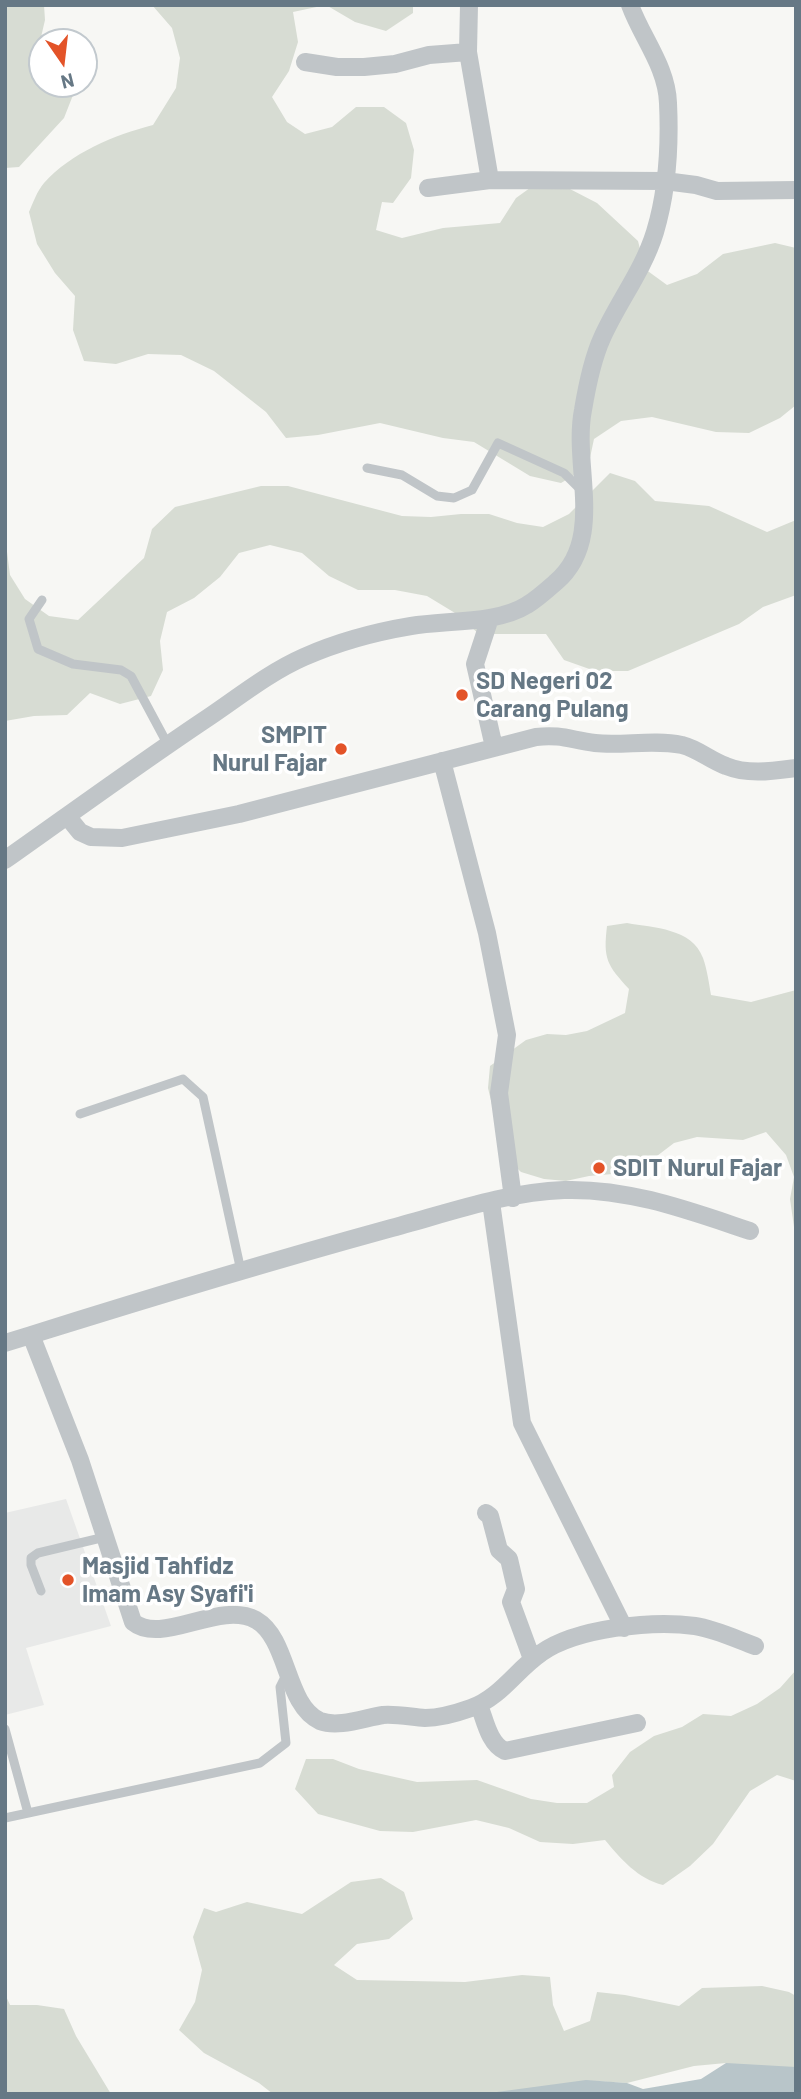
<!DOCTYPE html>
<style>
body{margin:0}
#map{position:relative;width:801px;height:2099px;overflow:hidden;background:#f7f7f4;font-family:Barlow,sans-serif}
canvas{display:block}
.frame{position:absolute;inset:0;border:7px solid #667885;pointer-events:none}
.north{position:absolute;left:28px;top:28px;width:70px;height:70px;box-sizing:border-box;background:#fff;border:2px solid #c2c9ce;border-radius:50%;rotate:166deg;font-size:19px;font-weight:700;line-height:28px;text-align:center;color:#667885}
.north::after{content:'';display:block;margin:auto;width:24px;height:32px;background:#e35328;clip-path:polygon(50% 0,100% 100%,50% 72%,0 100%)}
</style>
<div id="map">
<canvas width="801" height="2099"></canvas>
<div class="frame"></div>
<div class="north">N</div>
</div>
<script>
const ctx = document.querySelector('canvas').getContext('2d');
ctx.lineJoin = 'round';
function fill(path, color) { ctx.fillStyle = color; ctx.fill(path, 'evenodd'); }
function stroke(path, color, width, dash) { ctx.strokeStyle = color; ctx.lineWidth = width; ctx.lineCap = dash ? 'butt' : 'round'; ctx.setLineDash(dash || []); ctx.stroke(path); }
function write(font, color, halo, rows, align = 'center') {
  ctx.font = font + ' Barlow,sans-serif'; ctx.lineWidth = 7; ctx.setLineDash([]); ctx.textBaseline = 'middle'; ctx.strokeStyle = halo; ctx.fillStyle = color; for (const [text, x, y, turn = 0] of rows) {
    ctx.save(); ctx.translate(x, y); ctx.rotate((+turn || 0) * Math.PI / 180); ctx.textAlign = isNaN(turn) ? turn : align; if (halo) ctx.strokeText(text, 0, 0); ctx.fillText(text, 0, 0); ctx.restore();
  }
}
fill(new Path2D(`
 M66 1499 111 1626 26 1648 44 1705 5 1715V1513Z`), '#e8e9e8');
fill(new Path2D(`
 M5 5H44L45 20 38 50 42 54V84H70L75 90 64 118 19 167 5 168Z
 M152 5H413V13L386 31 355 22 326 5 293 12 298 42 289 71 272 97 287 122 305 134 332 127 356 107H384L406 123 414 150 411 178 393 203 382 202 376 230 402 238 443 228 500 223 516 198 541 180 568 188 597 203 638 241 645 269 667 285 697 274 723 254 775 243 796 248V405L780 418 749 433 716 432 652 417 621 421 594 439 588 467 561 483 530 476 474 442 443 438 380 423 318 435 286 438 266 412 214 371 181 355 148 354 116 364 84 361 73 330 75 296 55 273 37 244 29 212C33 203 37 191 44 183 71 153 114 135 153 125L176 88 180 58 172 28Z
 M610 473 635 481 655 501 709 506 767 532 796 520V595L763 607 739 624 628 671H595L564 660 546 634H479L455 613 427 596 395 590H358L329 576 302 553 270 545 239 553 220 577 194 598 167 612 160 641 163 670 151 696 120 704 90 693 67 715 34 716 5 721V536L10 575 25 599 49 616 78 620 144 558 152 529 175 507 261 486H288L402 516 431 517 461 514H489L517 523 543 527 569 514Z
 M627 923C654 928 692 928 703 958 707 969 709 983 711 995L751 1002 796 990V1241L790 1199 794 1177 786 1155 766 1132 743 1140 697 1137 674 1143 636 1172 589 1176 566 1181 544 1179 521 1172 504 1156 488 1088 490 1066 526 1040 547 1034 566 1035 587 1031 625 1013 629 989C607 965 603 959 607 926Z
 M796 1670V1781L777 1775 750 1791 713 1844 690 1866 663 1885C638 1879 621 1859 605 1840L573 1844 540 1842 509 1828 476 1820 413 1832 380 1831 318 1814 295 1789 306 1759H333L359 1769 417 1782 477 1780 531 1799 557 1803H587L614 1787 612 1775 630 1752 654 1736 682 1727 703 1714 731 1716 757 1704 780 1688Z
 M381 1878 404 1892 413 1919 389 1939 357 1944 334 1965 357 1980 465 1982 522 1975 550 1977 553 2005 564 2031 590 2021 597 1992 625 1995 679 2006 702 1988 762 1986 789 1992 796 1996V2076L756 2074 726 2063 694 2066 627 2083 592 2081 498 2094H273L259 2083 204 2053 179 2030 195 2002 202 1970 193 1937 204 1908 216 1912 247 1902 302 1914 351 1882Z
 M5 1994 10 2005H37L64 2009 76 2036 111 2094H5Z`), '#d7dcd3');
fill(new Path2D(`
 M726 2063 796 2067V2094H482L586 2080 627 2083 643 2089 701 2079Z`), '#b8c5c9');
stroke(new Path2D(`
 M367 468 402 475 437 496 454 498 472 490 498 443 564 473 582 491
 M42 600 29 619 38 649 73 664 121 670 131 676 168 745
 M80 1114 183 1079 203 1097 241 1271
 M41 1591 31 1565V1558L38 1553 105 1537
 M5 1729 28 1813
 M5 1818 260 1763 286 1743 280 1687 287 1673`), '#c0c5c8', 9);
stroke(new Path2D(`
 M469 5 468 52 490 180 665 181 696 185 717 191 796 190
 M305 62 337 67H364L395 64 429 55 468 52
 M428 188 490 180
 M490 618 475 664 494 747
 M442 761 487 933 507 1035 499 1093 513 1198
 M67 816 80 832 91 837 122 838 239 814 536 737C561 734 571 740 595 743 623 746 653 739 682 745 698 749 710 760 726 766 748 775 773 771 796 768
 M5 860C73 812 140 763 209 717 240 696 270 672 304 657 338 642 375 632 411 626 446 620 497 624 527 605 537 599 547 590 556 582 606 539 572 466 583 410 587 386 592 360 602 338 618 302 643 271 655 232 667 192 670 145 668 103 667 67 642 38 630 5
 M491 1202 522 1423 624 1628
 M31 1335C149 1298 268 1262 388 1229 445 1214 505 1192 564 1190 629 1188 690 1211 750 1231
 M5 1343 31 1335 80 1460 133 1622C162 1646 219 1600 256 1620 289 1639 285 1705 320 1721 338 1728 364 1718 383 1715 397 1714 411 1717 425 1718 440 1718 457 1713 471 1708 501 1697 516 1670 541 1653 576 1628 653 1620 695 1626 715 1629 736 1639 755 1646
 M486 1513 490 1516 499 1550 509 1559 516 1589 511 1602 532 1659
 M479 1705C485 1720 489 1744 505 1751L637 1723`), '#c0c5c8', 18);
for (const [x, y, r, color] of [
 [462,695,7,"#e35328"],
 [341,749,7,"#e35328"],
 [599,1168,7,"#e35328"],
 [68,1580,7,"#e35328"]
]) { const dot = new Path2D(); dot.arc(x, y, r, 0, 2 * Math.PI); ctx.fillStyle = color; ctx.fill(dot); stroke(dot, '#fff', 2.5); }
write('bold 24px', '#667885', '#fff', [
 ["SD Negeri 02",476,681],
 ["Carang Pulang",476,709],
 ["SMPIT",327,735,"right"],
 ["Nurul Fajar",327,763,"right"],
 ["SDIT Nurul Fajar",613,1168],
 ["Masjid Tahfidz",82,1566],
 ["Imam Asy Syafi'i",82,1594]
], 'left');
</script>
